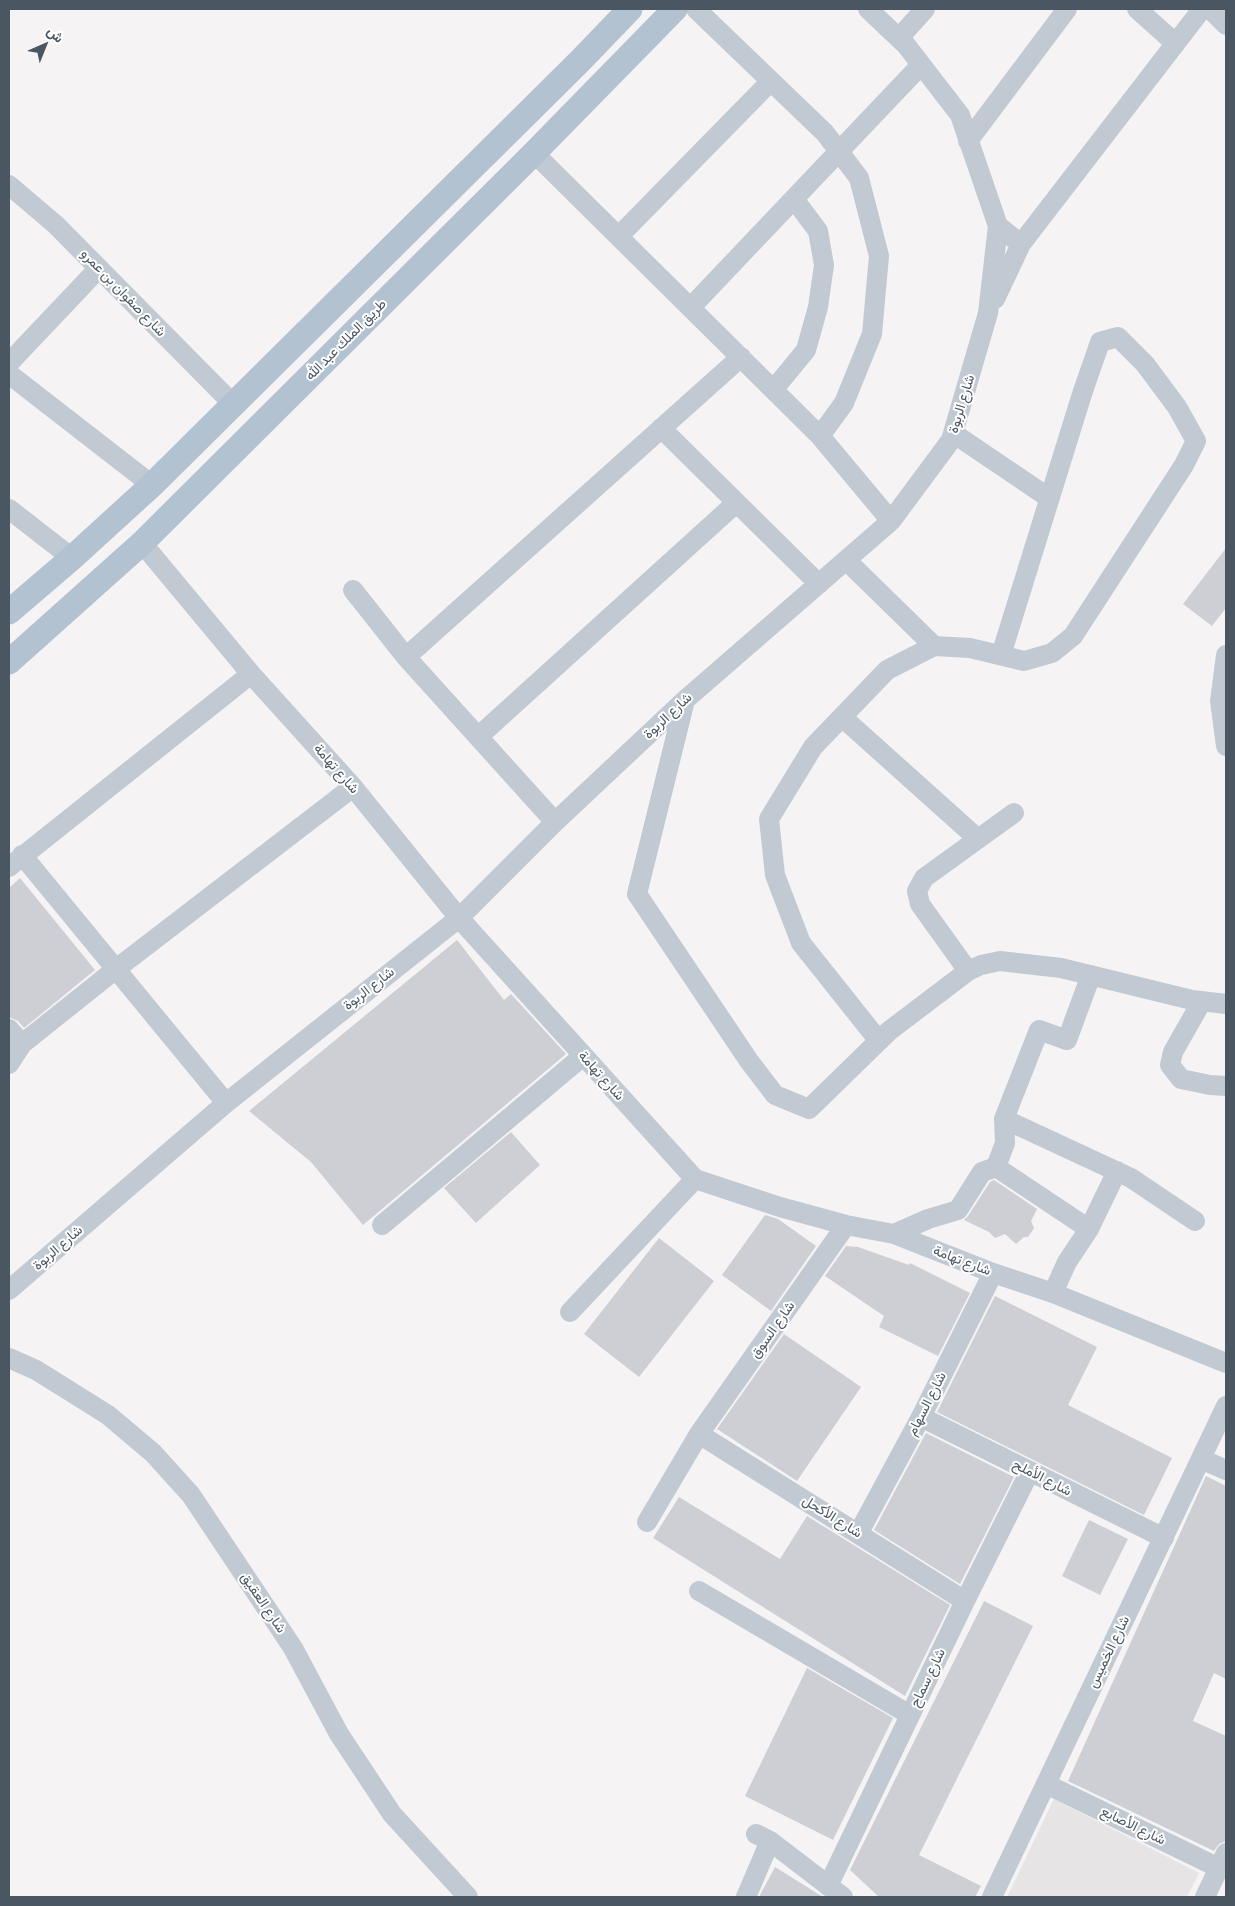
<!DOCTYPE html>
<meta charset="utf-8">
<style>
body{margin:0}
#map{position:relative;width:1235px;height:1906px;overflow:hidden;background:#f5f3f3;font-family:Manrope,Vazirmatn,sans-serif}
canvas{display:block}
.frame{position:absolute;inset:0;border:10px solid #4a5661;pointer-events:none}
.north{position:absolute;left:20px;top:20px;width:50px;height:50px;-webkit-text-stroke:4px #fff;paint-order:stroke;rotate:44deg;font-size:14px;font-weight:700;line-height:20px;text-align:center;color:#4a5661}
.north::after{content:'';display:block;margin:auto;width:18px;height:22px;background:#4a5661;clip-path:polygon(50% 0,100% 100%,50% 72%,0 100%)}
</style>
<div id="map">
<canvas width="1235" height="1906"></canvas>
<div class="frame"></div>
<div class="north">ش</div>
</div>
<script>
const ctx = document.querySelector('canvas').getContext('2d');
ctx.lineJoin = 'round';
function fill(path, color) { ctx.fillStyle = color; ctx.fill(path, 'evenodd'); }
function stroke(path, color, width, dash) { ctx.strokeStyle = color; ctx.lineWidth = width; ctx.lineCap = dash ? 'butt' : 'round'; ctx.setLineDash(dash || []); ctx.stroke(path); }
function write(font, color, halo, rows, align = 'center') {
  ctx.font = font + ' Manrope,Vazirmatn,sans-serif'; ctx.lineWidth = 4; ctx.setLineDash([]); ctx.textBaseline = 'middle'; ctx.strokeStyle = halo; ctx.fillStyle = color; for (const [text, x, y, turn = 0] of rows) {
    ctx.save(); ctx.translate(x, y); ctx.rotate((+turn || 0) * Math.PI / 180); ctx.textAlign = isNaN(turn) ? turn : align; if (halo) ctx.strokeText(text, 0, 0); ctx.fillText(text, 0, 0); ctx.restore();
  }
}
fill(new Path2D(`
 M1054 1799 1199 1873 1187 1897H1007Z`), '#e6e4e5');
fill(new Path2D(`
 M1226 548V608L1212 626 1183 604Z
 M20 878 95 970 24 1028 18 1021 9 1017V888Z
 M457 940 504 1000 511 994 566 1054 363 1225 311 1162 249 1111Z
 M511 1132 540 1165 476 1223 444 1188Z
 M994 1180 1037 1209 1031 1221 1034 1228 1028 1237H1024L1016 1244 1005 1234 995 1238 989 1232 964 1220 968 1216 990 1182Z
 M765 1215 778 1219 816 1246 771 1311 722 1275Z
 M659 1238 714 1281 639 1377 584 1334Z
 M846 1246 858 1247 909 1265 910 1263 970 1293 938 1356 879 1327 884 1316 825 1276Z
 M995 1296 1097 1347 1068 1405 1172 1458 1144 1515 937 1412Z
 M784 1334 861 1387 797 1481 717 1429Z
 M926 1433 1014 1477 960 1584 874 1530Z
 M1206 1476 1226 1486V1679L1214 1673 1193 1721 1226 1736V1841L1219 1844 1214 1851 1068 1781Z
 M679 1497 780 1559 807 1516 950 1605 905 1696 653 1538Z
 M1089 1520 1128 1539 1100 1595 1062 1576Z
 M984 1601 1033 1626 919 1855 981 1886 975 1897H879L850 1870Z
 M807 1668 893 1718 833 1840 745 1796Z
 M775 1867 823 1897H759Z`), '#cdcfd5');
stroke(new Path2D(`
 M696 9 825 133 859 178 879 256 872 334 844 403 820 436
 M1137 9 1175 43
 M1210 9 1226 25
 M899 38 925 9
 M968 141 1067 9
 M534 153 820 436 891 521
 M9 185 56 225 234 405
 M998 226 1021 244 1202 9
 M619 236 771 81
 M995 299 1021 244
 M691 307 921 65
 M9 363 99 268
 M9 374 152 485
 M774 389 806 350 818 307 824 265 818 231 794 199
 M661 428 819 584
 M953 433 1049 498
 M9 509 72 558
 M142 543 251 674 353 787 459 918 695 1179 780 1207 846 1225 894 1234 993 1273 1053 1293 1226 1363
 M846 560 934 646 887 670 813 747 769 819 775 875 801 943 879 1041
 M353 590 406 657 555 822
 M934 646 970 648 1024 661 1052 653 1073 636 1184 465 1196 441 1177 407 1145 364 1118 337 1100 342 1082 394 1001 655
 M1226 655 1220 701 1226 746
 M406 657 741 357
 M685 700 637 894 749 1061 775 1095 809 1109 889 1031 968 971 981 965 1000 961 1061 968 1192 1000 1226 1004
 M842 717 978 839
 M479 736 736 503
 M22 855 226 1103
 M9 867 251 674
 M968 971 920 904 917 891 924 878 1014 813
 M1202 1001 1173 1052 1170 1065 1181 1079 1210 1085 1226 1086
 M9 1029 22 1044
 M9 1064 22 1044 116 969 353 787
 M1004 1119 1131 1178 1195 1221
 M996 1167 1089 1229 1067 1262 1053 1293
 M382 1225 583 1056
 M1089 1229 1117 1171
 M894 1234 928 1219 958 1210 982 1172 996 1167 1005 1143 1004 1119 1039 1030 1067 1040 1091 975
 M9 1290 226 1103 459 918 555 822 685 700 891 521 951 440 988 313 998 226 960 115 906 45 868 9
 M570 1312 695 1179
 M9 1358 36 1370 108 1415 153 1453 191 1495 293 1648 339 1734 392 1814 468 1897
 M921 1417 1164 1538
 M699 1434 965 1601
 M1201 1459 1226 1470
 M647 1522 699 1434 846 1225
 M858 1534 921 1417 993 1273
 M699 1591 910 1715
 M1046 1784 1219 1868
 M756 1834 770 1841 843 1897
 M828 1886 965 1601 1030 1471
 M746 1897 770 1841
 M992 1897 1226 1406
 M1205 1897 1226 1853`), '#c1cad2', 20);
stroke(new Path2D(`
 M9 612 72 558 152 485 580 61 630 9
 M9 662 142 543 534 153 675 9`), '#b3c2d1', 25);
write('14px', '#4a5661', '#fff', [
 ["شارع صفوان بن عمرو",123,293,46],
 ["طريق الملك عبد الله",346,340,-45],
 ["شارع الربوة",962,404,-73],
 ["شارع الربوة",668,716,-43],
 ["شارع تهامة",336,769,49],
 ["شارع الربوة",369,989,-38],
 ["شارع تهامة",601,1076,48],
 ["شارع الربوة",58,1248,-41],
 ["شارع تهامة",962,1261,21],
 ["شارع السوق",773,1330,-55],
 ["شارع السهام",927,1404,-63],
 ["شارع الأملح",1042,1478,27],
 ["شارع الأكحل",832,1517,32],
 ["شارع العقيق",263,1603,56],
 ["شارع الخميس",1109,1652,-64],
 ["شارع سماح",928,1678,-64],
 ["شارع الأصابع",1133,1826,26]
]);
</script>
